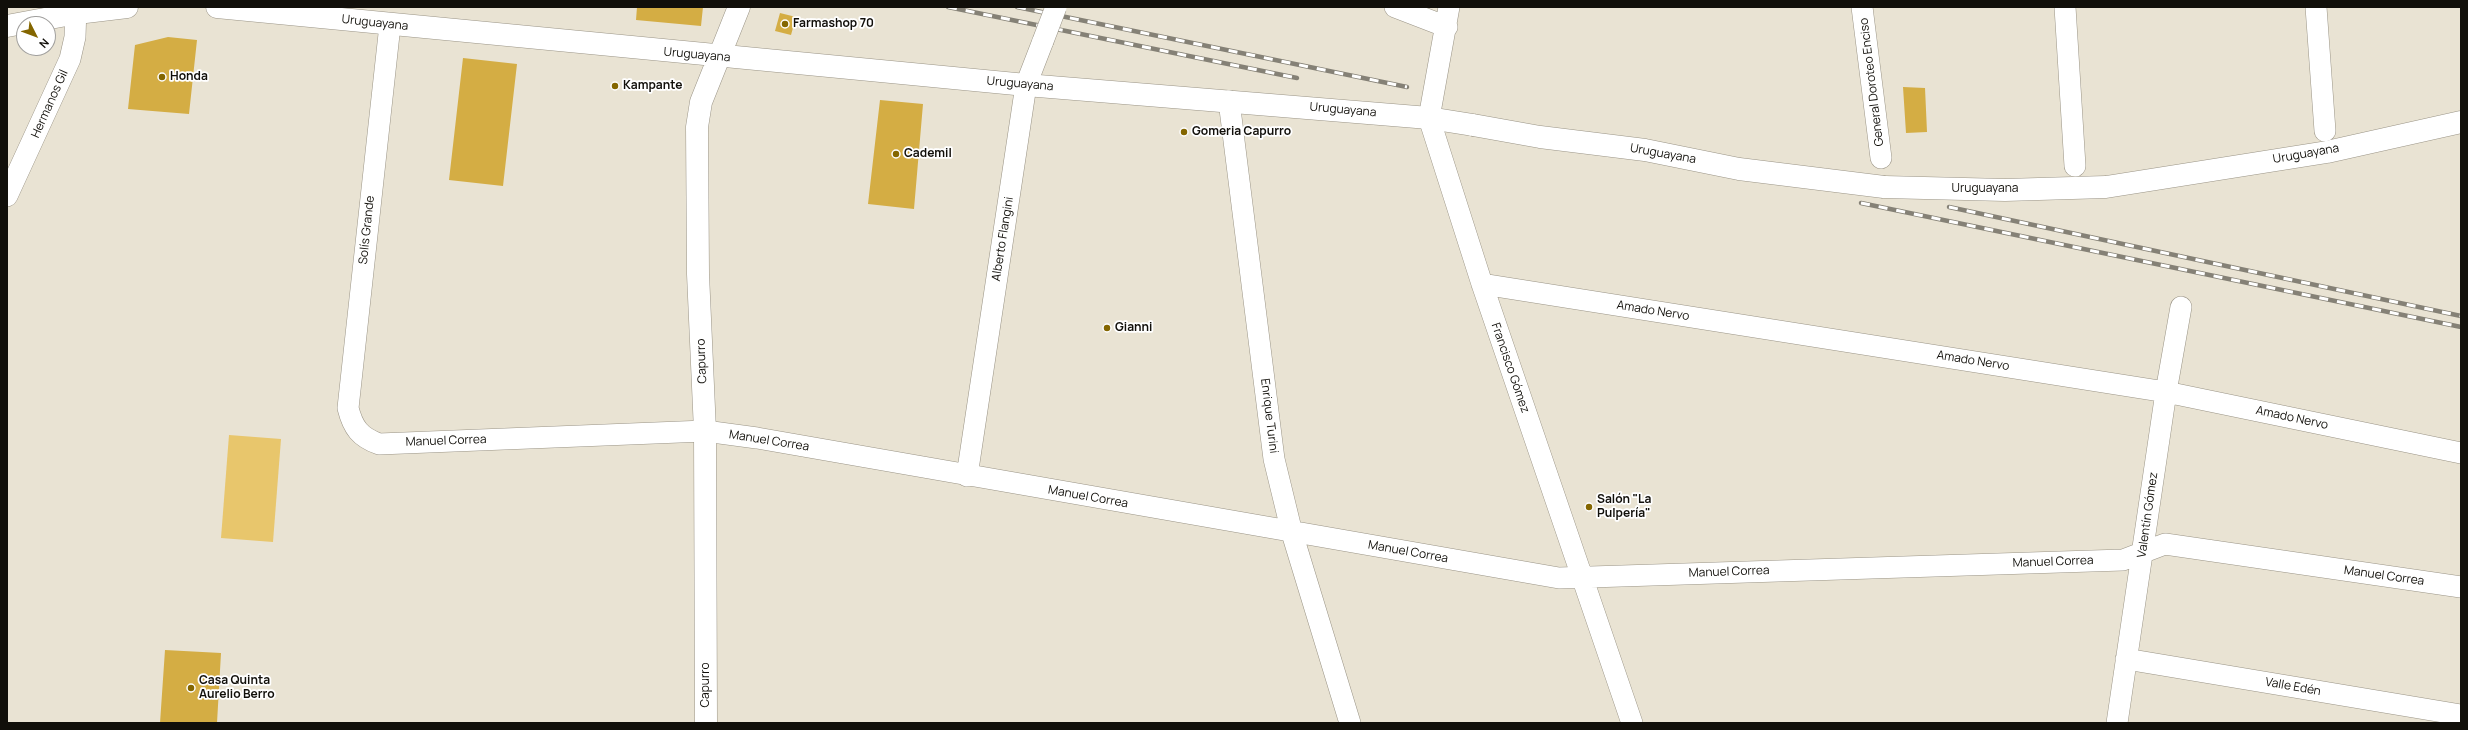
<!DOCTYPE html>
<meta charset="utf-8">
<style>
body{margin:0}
#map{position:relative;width:2468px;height:730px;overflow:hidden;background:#e9e3d3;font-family:Manrope,sans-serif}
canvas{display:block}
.frame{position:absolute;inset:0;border:8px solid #110f0a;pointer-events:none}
.north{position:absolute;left:16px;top:16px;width:40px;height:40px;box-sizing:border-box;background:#fff;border:1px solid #a09f9d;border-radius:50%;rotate:132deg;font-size:11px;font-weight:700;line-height:16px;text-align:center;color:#110f0a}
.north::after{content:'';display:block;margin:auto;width:14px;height:18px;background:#846600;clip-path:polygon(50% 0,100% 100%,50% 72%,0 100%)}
</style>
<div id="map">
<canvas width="2468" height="730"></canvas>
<div class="frame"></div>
<div class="north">N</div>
</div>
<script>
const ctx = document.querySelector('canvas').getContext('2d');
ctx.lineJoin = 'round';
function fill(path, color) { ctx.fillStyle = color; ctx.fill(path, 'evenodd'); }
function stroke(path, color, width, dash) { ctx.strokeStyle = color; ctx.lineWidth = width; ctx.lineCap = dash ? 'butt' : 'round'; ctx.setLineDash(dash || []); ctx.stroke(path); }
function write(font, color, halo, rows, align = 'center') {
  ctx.font = font + ' Manrope,sans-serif'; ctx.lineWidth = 3.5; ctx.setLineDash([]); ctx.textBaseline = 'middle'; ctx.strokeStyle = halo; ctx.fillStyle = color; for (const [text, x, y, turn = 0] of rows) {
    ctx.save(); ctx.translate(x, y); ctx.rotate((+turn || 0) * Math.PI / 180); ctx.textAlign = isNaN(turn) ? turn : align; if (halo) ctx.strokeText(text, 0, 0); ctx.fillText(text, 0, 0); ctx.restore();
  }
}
fill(new Path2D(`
 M229 435 281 439 273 542 221 538Z`), '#e8c66c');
fill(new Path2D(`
 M637 7H703L701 26 636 20Z
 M780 13 796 17 791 35 775 31Z
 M168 37 197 40 189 114 128 109 135 45Z
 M463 58 517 64 503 186 449 180Z
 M1903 87 1925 88 1927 132 1906 133Z
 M880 100 923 104 914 209 868 204Z
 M165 650 221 653 217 723H160Z`), '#d4ad44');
const minor = new Path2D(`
 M1395 7 1447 27
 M1449 7 1429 118 1482 284 1632 723
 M1862 7 1881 158
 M2065 7 2075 166
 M2316 7 2325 131
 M390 25 348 408C353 428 360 437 379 444L705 431 757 438 1559 578 2123 560 2165 544 2461 587
 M1229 101 1274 459 1292 533 1350 723
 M7 196 70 59 75 37 76 7
 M1482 284 2166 392 2461 453
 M967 476 1026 85 1043 41
 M2126 659 2461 715
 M2117 723 2166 392 2181 307`);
const tertiary = new Path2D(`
 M217 7 1026 85 1429 118 1473 125
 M7 26 77 13 127 7
 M1884 187 2005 190 2106 187 2327 152 2461 122
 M706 723 705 431 698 274 697 127 701 102 739 7`);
stroke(minor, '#9a9486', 22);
stroke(tertiary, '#9a9486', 23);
stroke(minor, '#fff', 21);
stroke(tertiary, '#fff', 22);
const rail = new Path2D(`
 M948 7 1297 78
 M1017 7 1407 87
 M1861 203 2461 327
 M1949 207 2461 316`);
stroke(rail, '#858176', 4.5);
stroke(rail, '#fff', 3, [9]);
const minorBridge = new Path2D(`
 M1043 41 1056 7`);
const tertiaryBridge = new Path2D(`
 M1473 125 1540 137 1645 150 1739 169 1884 187`);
stroke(minorBridge, '#9a9486', 22, []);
stroke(tertiaryBridge, '#9a9486', 23, []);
stroke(minorBridge, '#fff', 21);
stroke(tertiaryBridge, '#fff', 22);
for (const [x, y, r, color] of [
 [785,24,4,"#846600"],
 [162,77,4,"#846600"],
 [615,86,4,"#846600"],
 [1184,132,4,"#846600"],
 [896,154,4,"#846600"],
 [1107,328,4,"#846600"],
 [1589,507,4,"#846600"],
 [191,688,4,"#846600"]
]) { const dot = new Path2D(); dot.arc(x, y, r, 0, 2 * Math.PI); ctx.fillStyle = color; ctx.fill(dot); stroke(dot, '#fff', 1.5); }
write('12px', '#110f0a', '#fff', [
 ["Uruguayana",375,23,6],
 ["Uruguayana",697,55,5],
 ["General Doroteo Enciso",1872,82,-97],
 ["Uruguayana",1020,84,5],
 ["Hermanos Gil",50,104,-66],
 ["Uruguayana",1343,110,5],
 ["Uruguayana",1663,154,10],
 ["Uruguayana",2306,154,-10],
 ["Uruguayana",1985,189],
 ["Solís Grande",367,230,-84],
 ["Alberto Flangini",1003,239,-81],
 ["Amado Nervo",1653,311,9],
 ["Capurro",702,361,-92],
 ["Amado Nervo",1973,361,9],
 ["Francisco Gómez",1510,368,71],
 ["Enrique Turini",1269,416,83],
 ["Amado Nervo",2292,418,12],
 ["Manuel Correa",446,441,-2],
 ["Manuel Correa",769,441,9],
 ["Manuel Correa",1088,497,10],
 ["Valentín Gómez",2148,515,-82],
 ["Manuel Correa",1408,552,10],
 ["Manuel Correa",2053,562,-2],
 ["Manuel Correa",1729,572,-2],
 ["Manuel Correa",2384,576,8],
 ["Capurro",706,685,-90],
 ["Valle Edén",2293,687,10]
]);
write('bold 12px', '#110f0a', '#fff', [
 ["Farmashop 70",793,24],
 ["Honda",170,77],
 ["Kampante",623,86],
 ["Gomeria Capurro",1192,132],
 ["Cademil",904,154],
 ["Gianni",1115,328],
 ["Salón \"La",1597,500],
 ["Pulpería\"",1597,514],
 ["Casa Quinta",199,681],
 ["Aurelio Berro",199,695]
], 'left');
</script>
